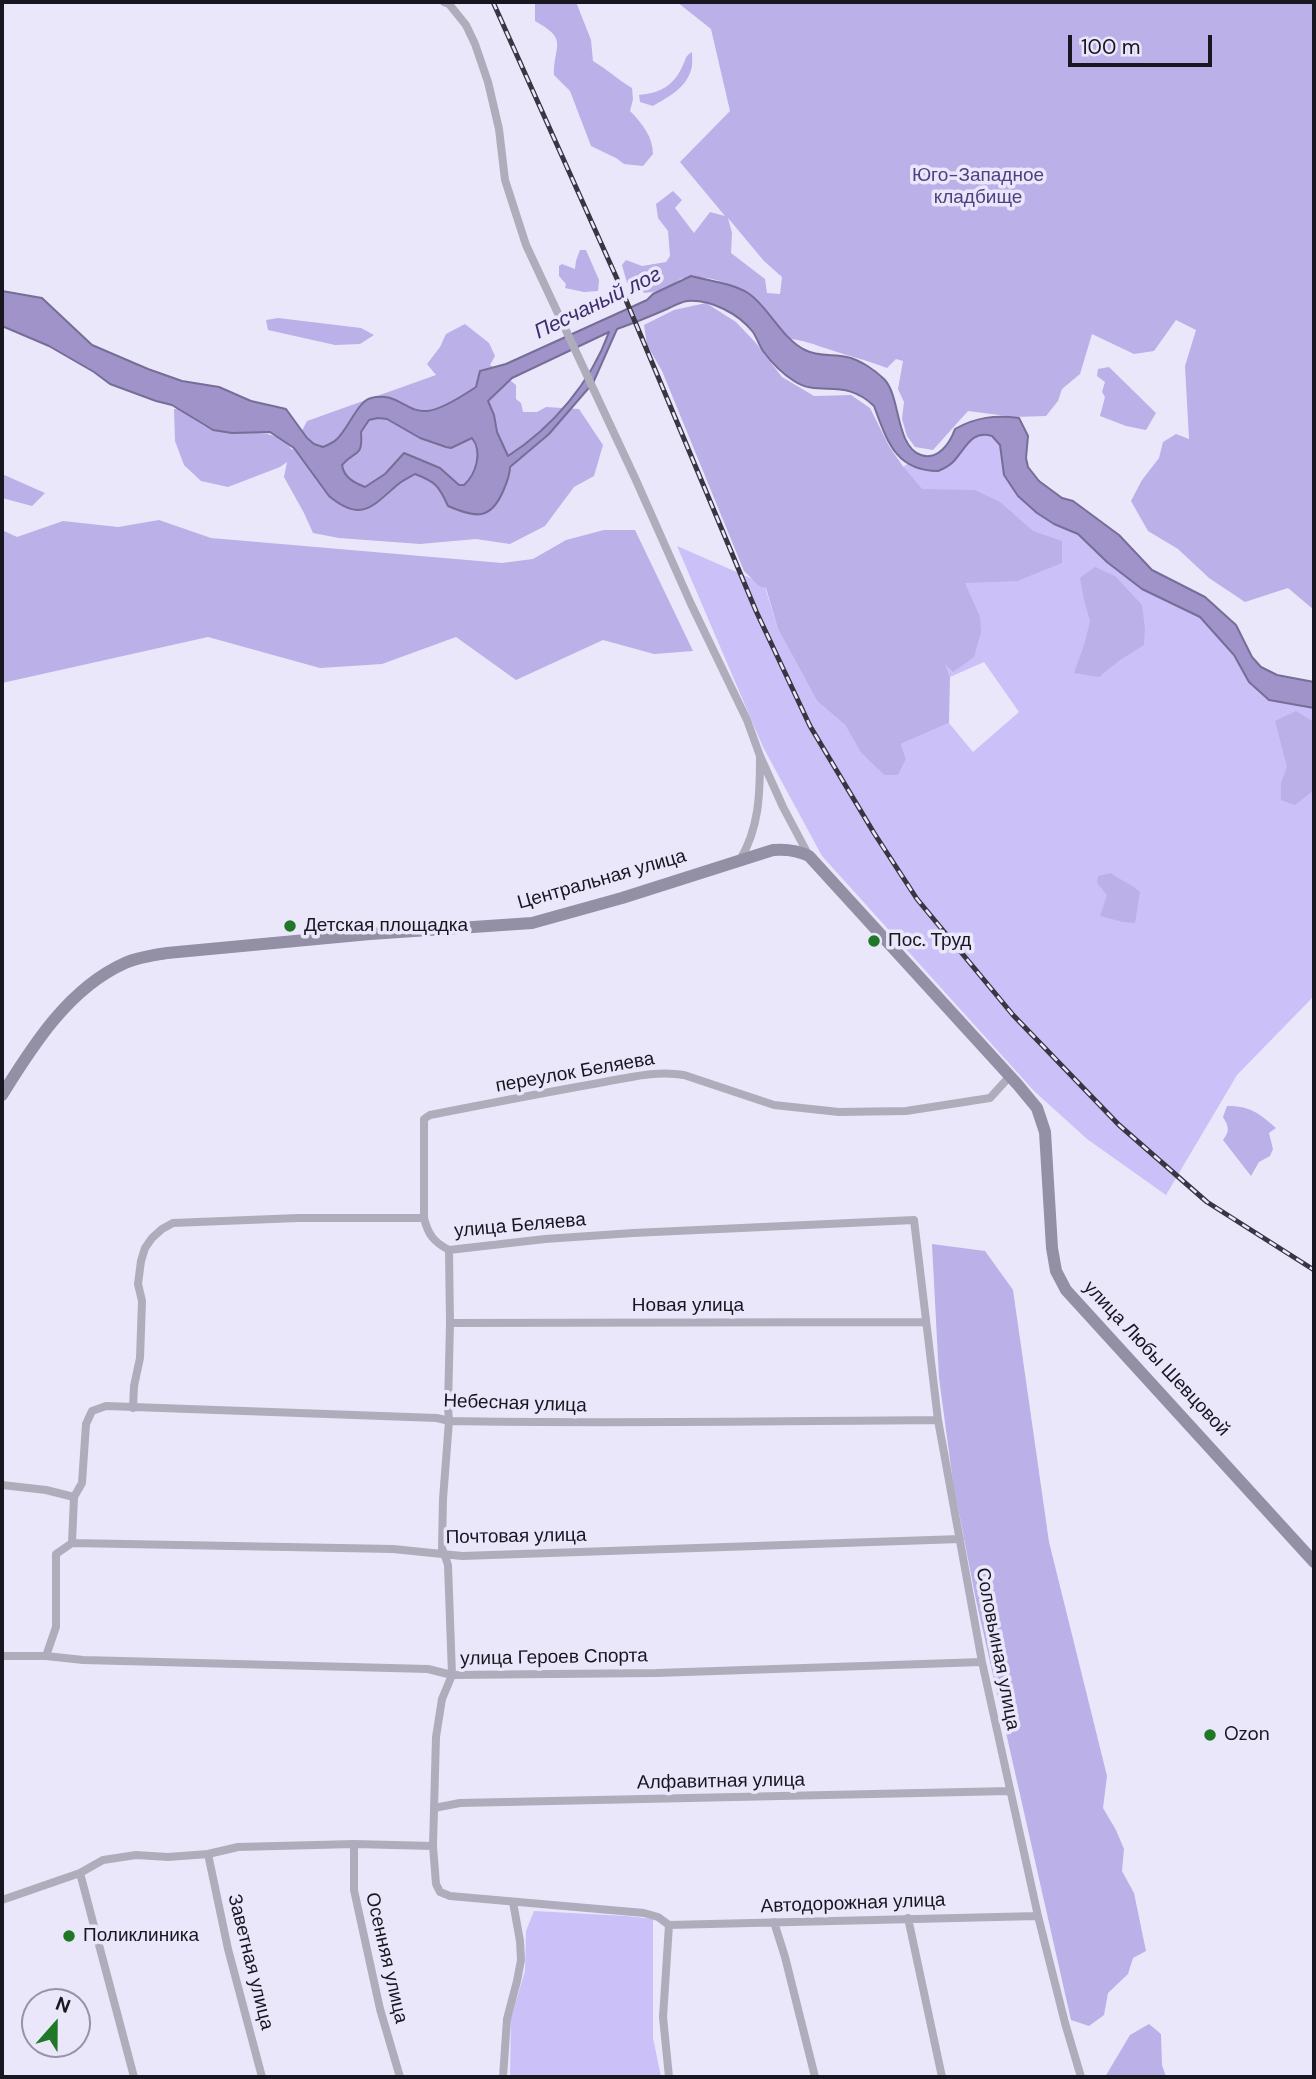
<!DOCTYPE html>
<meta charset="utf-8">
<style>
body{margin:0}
#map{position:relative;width:1316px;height:2079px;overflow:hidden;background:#eae7fb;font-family:"DM Sans",sans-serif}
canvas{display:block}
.frame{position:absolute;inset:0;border:4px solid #181621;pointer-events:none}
.north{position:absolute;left:21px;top:1988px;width:70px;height:70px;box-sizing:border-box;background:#eae7fb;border:2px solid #9693a4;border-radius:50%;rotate:21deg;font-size:19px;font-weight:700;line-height:28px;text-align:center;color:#181621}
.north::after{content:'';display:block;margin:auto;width:24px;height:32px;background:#207826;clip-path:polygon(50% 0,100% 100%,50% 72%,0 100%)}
.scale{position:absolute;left:1068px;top:35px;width:144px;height:32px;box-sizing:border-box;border:4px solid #181621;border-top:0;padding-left:9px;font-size:21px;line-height:24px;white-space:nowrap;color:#181621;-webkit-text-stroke:5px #eae7fb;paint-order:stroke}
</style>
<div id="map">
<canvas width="1316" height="2079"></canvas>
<div class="frame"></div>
<div class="north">N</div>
<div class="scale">100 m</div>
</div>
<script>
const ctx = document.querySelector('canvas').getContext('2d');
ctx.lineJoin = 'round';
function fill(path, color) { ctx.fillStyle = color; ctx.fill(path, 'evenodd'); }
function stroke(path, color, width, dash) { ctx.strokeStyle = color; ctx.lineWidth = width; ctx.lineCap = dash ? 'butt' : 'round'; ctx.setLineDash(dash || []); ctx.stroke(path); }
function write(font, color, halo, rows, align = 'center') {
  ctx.font = font + ' "DM Sans",sans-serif'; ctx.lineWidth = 7; ctx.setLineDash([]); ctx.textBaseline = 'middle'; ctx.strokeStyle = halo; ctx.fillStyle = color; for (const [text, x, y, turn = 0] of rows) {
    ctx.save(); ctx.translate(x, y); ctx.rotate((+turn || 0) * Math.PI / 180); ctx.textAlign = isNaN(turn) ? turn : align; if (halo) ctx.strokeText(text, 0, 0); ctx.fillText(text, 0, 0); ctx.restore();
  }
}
fill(new Path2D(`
 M979 434 992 436 1000 444 1002 450 1095 550 1142 589 1195 613 1230 650 1249 682 1269 700 1314 708V996L1237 1075 1166 1195 1087 1139 1034 1091 822 856 763 747 677 546 764 584 778 629 817 701 845 725 861 753 884 775 898 774 906 759 901 744 949 723 973 752 1019 712 984 662 950 677 937 645 858 612 828 616 807 606 776 571 907 464 919 468 952 464 964 447Z
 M534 1911 626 1916 653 1919V2038L661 2077H510L511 2018 525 1971 526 1931Z`), '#ccc0f8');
fill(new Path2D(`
 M535 2H576L591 40 593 61C607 69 618 80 632 88L633 99 630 111C642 123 653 137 653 154L643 166 624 164 616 158 591 146 570 91 554 75C554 44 569 40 535 21Z
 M677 2H1314V610L1288 588 1245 602 1209 578 1178 549 1148 531 1131 501 1142 480 1159 458 1163 442 1176 434 1189 439 1185 366 1196 330 1176 320 1154 351 1134 354 1092 334 1080 374 1062 389 1058 401 1046 416 1014 417 968 411 933 450 915 447 907 436 902 419 904 402 898 389 903 361 896 359 887 368C867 360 848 356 828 349 815 345 804 340 790 339 762 308 732 271 685 278 679 278 676 283 671 286 662 291 654 292 644 293L640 284 627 283 622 265 626 260 642 266 666 262 670 256 668 231 658 218 656 204 673 191 682 200 675 208 694 233 710 212 725 216 680 162 730 111 711 29ZM728 218 764 261 782 277 780 294 767 293 765 279 731 253 732 233Z
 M692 52C692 57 693 65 691 70 686 88 668 97 653 106L640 102 639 95C660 93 674 86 683 65 686 59 685 56 692 52Z
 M580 250H586L599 280 598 291 584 292 565 288 566 284 559 276V266L562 264 575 269 576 261Z
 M706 303 736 322 755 342 782 377 814 396 851 395 870 408 889 446 902 465 922 489 975 490 1000 502 1033 531 1062 541V563L1017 581 965 583 980 617 981 632 974 657 953 672 945 664 950 677 949 723 901 744 906 759 898 775H884L861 753 845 725 817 701 778 629 766 588 759 586 744 571 662 371 647 345 644 325 674 310Z
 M278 318 361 328 374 335 360 344 335 345 268 330 266 320Z
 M465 324 489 343 495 356 490 365 516 385V399L521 403 523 412H537L546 407 579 409 603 445 594 476 574 487 545 526 510 544 476 539 420 544 339 538 313 533 304 513 284 477 287 462 280 467 228 487 201 481 184 465 175 441 174 409H179C189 415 202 426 213 430 239 437 276 424 292 450L307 421 436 375 427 364 440 347 446 334Z
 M1109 367 1156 413 1146 430 1126 426 1100 416 1105 397 1102 392 1105 382 1097 376 1098 369Z
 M2 474 45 493 32 506 2 498Z
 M159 520 211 538 502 563 533 559 566 540 604 530H635L693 651 654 654 603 640 516 680 456 637 382 664 320 668 208 637 2 683V530L17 537 63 521 118 527Z
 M1095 567 1115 576 1142 605 1145 629 1144 645 1120 660 1099 677 1074 673 1085 642 1090 621 1084 600 1080 578Z
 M1296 711 1314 722V790L1295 805 1281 800V783L1287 767 1275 721Z
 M1111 873C1121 881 1131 883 1140 892L1135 923 1123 922 1100 916 1107 895 1097 883 1098 876Z
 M1227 1106C1250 1106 1259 1113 1276 1128L1269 1133 1273 1149 1270 1156 1259 1162 1251 1176 1223 1140C1230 1131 1229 1127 1223 1117Z
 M932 1244 985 1251 1013 1290 1049 1542 1107 1776 1103 1808 1116 1830 1124 1849 1122 1871 1134 1893 1146 1951 1133 1958 1128 1974 1108 1993 1104 2015 1089 2026 1071 2020 976 1600 953 1482 939 1378Z
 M1149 2024 1161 2034 1162 2065 1166 2077H1105L1130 2035Z`), '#bbb0e8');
const water = new Path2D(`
 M691 276C710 281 731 283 748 293 768 306 781 338 805 350 818 357 834 354 847 357 860 360 875 370 884 379 901 396 895 446 921 455 938 461 950 443 955 429 976 417 995 415 1019 418L1028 436 1026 458 1028 467 1039 481 1062 498 1073 501 1119 535 1152 570 1205 597 1236 625 1252 657 1261 667 1277 675 1314 682V708L1269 700 1249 682 1234 655 1200 617 1142 589 1107 562 1078 534 1054 524 1037 513 1018 496 1004 475 1000 445 992 436C971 429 965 450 953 462 949 466 943 469 938 471 895 471 887 440 874 406 844 377 820 398 794 381 783 374 771 362 763 351 759 345 757 338 753 332 739 314 711 299 687 301 681 302 673 306 667 309 651 316 634 323 617 329L593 383 549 434 510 467C510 475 507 482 504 489 491 521 476 518 448 506 439 486 436 482 415 474 408 478 401 481 396 486 371 508 360 522 329 496L294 448 270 432 232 433 213 430 172 405 156 401 110 384 94 372 49 346 2 326V291L42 298 92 345 148 369 182 381 219 387 251 401 286 409 307 438 314 444 323 447C328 445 333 443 337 439 348 429 358 401 371 398 397 391 406 413 427 411 441 410 464 395 476 387L480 371 506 364 647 300 653 294ZM609 332C591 382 553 427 508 456L497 432 494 415 488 401 512 378ZM378 418 387 419 420 438 446 447 451 448 472 438C483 452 476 474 464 485H459L440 468 404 453 385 474 365 487C355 483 344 478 342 465 356 449 363 458 361 432L369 420Z`);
fill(water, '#9f93c9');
stroke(water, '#766e97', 2);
stroke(new Path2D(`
 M444 2 449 4 466 25 475 44 488 82 499 129 505 180 526 245 635 478 691 604 747 720 760 756 783 807 809 856
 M740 860C759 828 760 795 760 758
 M424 1218V1119L430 1115C486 1104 542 1093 599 1083 626 1078 657 1070 684 1075L774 1105 839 1112 906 1111 990 1098 1010 1076
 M449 1250 450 1323 448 1407 449 1421 443 1499 442 1548 448 1565 452 1675 442 1699 436 1737 433 1846 436 1884 440 1892 450 1896 644 1913 658 1917 669 1925
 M450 1323 925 1322
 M133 1408 134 1386 140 1358 142 1301 138 1284 141 1261 145 1248 152 1238 162 1229 173 1223 298 1218H424C428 1235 434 1242 449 1250L545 1239 633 1233 914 1220 938 1420 982 1662 1038 1916 1065 2023 1081 2077
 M2 1485 46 1490 74 1497
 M72 1543 393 1549 462 1556 960 1539
 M2 1656H46L83 1660 428 1669 452 1675 656 1673 982 1662
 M46 1656 56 1627V1554L72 1543 74 1497 82 1483 86 1424 92 1411 106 1406 437 1418 449 1421C612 1424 775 1421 938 1420
 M434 1808 460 1803 1010 1791
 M354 1844V1890L380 2009 400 2077
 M208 1854 228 1949 262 2077
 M80 1873 134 2077
 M2 1900 80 1873 103 1860 136 1855 168 1857 208 1854 238 1847 354 1844 433 1846
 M908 1918 942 2077
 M774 1922 785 1957 815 2077
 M669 1925 1038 1916
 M669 1925 663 2017 669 2077
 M503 2077 507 2019 517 1981 521 1960 520 1941 513 1902`), '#afadbb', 8);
stroke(new Path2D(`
 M2 1095C33 1045 69 988 125 963 138 957 153 955 167 953L370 934 532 923 622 898 773 850C786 849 797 850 809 856L1018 1085 1037 1108 1045 1132 1052 1248 1056 1271 1066 1290 1314 1562`), '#938fa4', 12);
const rail = new Path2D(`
 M493 2 618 281 756 611 810 726 874 833 917 899 1013 1015 1119 1125 1207 1202 1314 1270`);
stroke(rail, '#383643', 5);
stroke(rail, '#eae7fb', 2.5, [8]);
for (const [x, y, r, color] of [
 [290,926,7,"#207826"],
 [874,941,7,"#207826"],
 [1210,1735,7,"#207826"],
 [69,1936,7,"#207826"]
]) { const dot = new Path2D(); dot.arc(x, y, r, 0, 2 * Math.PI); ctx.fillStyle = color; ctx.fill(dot); stroke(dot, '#eae7fb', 2.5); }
write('19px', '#523f82', '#eae7fb', [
 ["Юго-Западное",978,176],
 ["кладбище",978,198]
]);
write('19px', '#181621', '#eae7fb', [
 ["Центральная улица",602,880,-16],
 ["переулок Беляева",575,1073,-10],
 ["улица Беляева",520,1226,-5],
 ["Новая улица",688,1306],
 ["улица Любы Шевцовой",1156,1359,47],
 ["Небесная улица",515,1404,2],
 ["Почтовая улица",516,1537,-1],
 ["Соловьиная улица",997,1649,79],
 ["улица Героев Спорта",554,1658,-1],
 ["Алфавитная улица",721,1782,-1],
 ["Автодорожная улица",853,1904,-2],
 ["Осенняя улица",386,1958,77],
 ["Заветная улица",250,1962,76]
]);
write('19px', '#181621', '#eae7fb', [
 ["Детская площадка",304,926],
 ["Пос. Труд",888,941],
 ["Ozon",1224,1735],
 ["Поликлиника",83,1936]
], 'left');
write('italic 21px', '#402d6e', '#eae7fb', [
 ["Песчаный лог",598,304,-26]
]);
</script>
